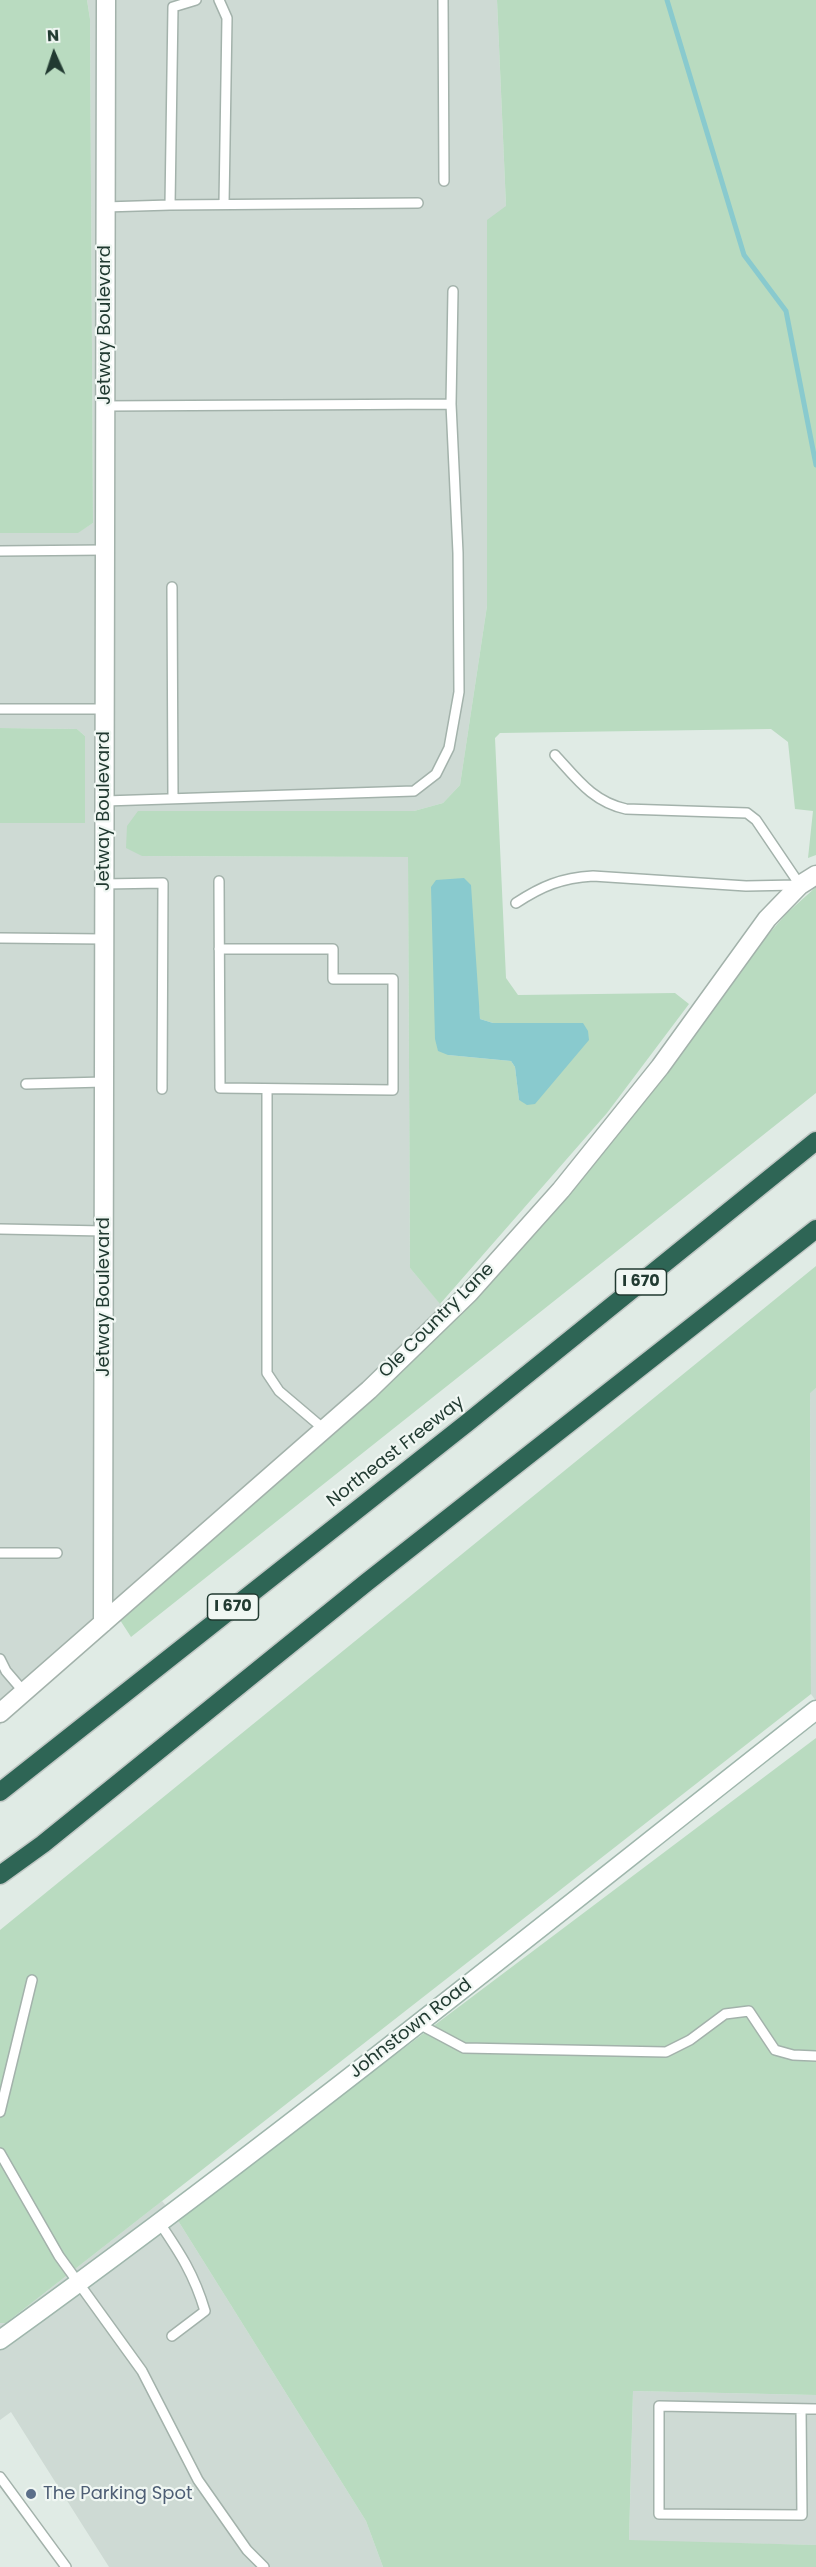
<!DOCTYPE html>
<style>
body{margin:0}
#map{position:relative;width:816px;height:2567px;overflow:hidden;background:#e0ebe5;font-family:Poppins,sans-serif}
canvas{display:block}
.north{position:absolute;left:24px;top:24px;width:60px;height:60px;-webkit-text-stroke:4px #f0f7f3;paint-order:stroke;rotate:357deg;font-size:16px;font-weight:700;line-height:24px;text-align:center;color:#213a31}
.north::after{content:'';display:block;margin:auto;width:21px;height:27px;background:#213a31;clip-path:polygon(50% 0,100% 100%,50% 72%,0 100%)}
</style>
<div id="map">
<canvas width="816" height="2567"></canvas>
<div class="north">N</div>
</div>
<script>
const ctx = document.querySelector('canvas').getContext('2d');
ctx.lineJoin = 'round';
function fill(path, color) { ctx.fillStyle = color; ctx.fill(path, 'evenodd'); }
function stroke(path, color, width, dash) { ctx.strokeStyle = color; ctx.lineWidth = width; ctx.lineCap = dash ? 'butt' : 'round'; ctx.setLineDash(dash || []); ctx.stroke(path); }
function write(font, color, halo, rows, align = 'center') {
  ctx.font = font + ' Poppins,sans-serif'; ctx.lineWidth = 4.5; ctx.setLineDash([]); ctx.textBaseline = 'middle'; ctx.strokeStyle = halo; ctx.fillStyle = color; for (const [text, x, y, turn = 0] of rows) {
    ctx.save(); ctx.translate(x, y); ctx.rotate((+turn || 0) * Math.PI / 180); ctx.textAlign = isNaN(turn) ? turn : align; if (halo) ctx.strokeText(text, 0, 0); ctx.fillText(text, 0, 0); ctx.restore();
  }
}
fill(new Path2D(`
 M87 0H497L506 206 487 606 460 785 443 803 414 811H138L142 856 408 857 410 1268 454 1320 320 1446 0 1725V823H85V736L77 729 0 728V533H77L93 523 90 19Z
 M816 1388V1701L811 1694 810 1392Z
 M162 2201 177 2219 366 2521 383 2567H109L11 2412 0 2420V2323H6Z
 M633 2391 816 2395V2545L629 2541Z`), '#cedad4');
fill(new Path2D(`
 M0 0H87L90 19 93 523 78 533H0Z
 M497 0H816V855L808 858 813 811 795 809 788 742 771 729 500 733 495 738 506 978 518 995 675 993 689 1004 607 1113 440 1304 410 1268 408 857 142 856 126 848 127 826 138 811H414L443 803 460 785 487 606V220L506 206ZM479 1007 480 1019 493 1023 535 1104 519 1100 515 1067 511 1061 448 1055Z
 M0 728 77 729 85 736V823H0Z
 M816 887V1093L131 1637 120 1620 320 1446 454 1320 659 1082 766 937 787 913Z
 M816 1266V1388L810 1393 811 1694 6 2323H0V1930Z
 M816 1738V2395L633 2391 629 2540 816 2545V2567H383L366 2521 177 2219Z`), '#b9dbc0');
fill(new Path2D(`
 M464 878 471 885 480 1019 493 1023H583L588 1031 589 1040 535 1104 527 1105 519 1100 515 1067 511 1061 448 1055 438 1051 435 1039 431 887 436 880Z`), '#89cace');
stroke(new Path2D(`
 M667 0 744 255 786 311 816 465`), '#89cace', 5);
const service = new Path2D(`
 M196 0 173 7 170 205 418 203
 M219 0 227 18 224 204
 M443 0 444 181
 M105 207 170 205
 M451 404 453 291
 M0 551 105 550
 M172 587 173 798
 M0 709H105
 M555 755C577 779 593 802 626 809L747 813 756 820 800 885
 M105 801 414 791 436 774 449 748 459 692 458 553 451 404 105 406
 M219 881 220 1088 393 1090V979H333V949H219
 M104 884 163 883 162 1089
 M516 903C542 886 561 878 593 876L746 886 797 885
 M0 938 104 939
 M26 1084 104 1082
 M267 1089V1373L279 1391 325 1430
 M0 1229 104 1231
 M0 1553H57
 M0 1659 6 1671 24 1692
 M419 2024 464 2048 666 2052 690 2040 725 2014 749 2011 775 2050 793 2055 816 2056
 M0 2112 32 1980
 M0 2153 59 2256 142 2371 198 2480 247 2550 264 2567
 M159 2222C180 2253 194 2274 205 2311L172 2336
 M801 2409 802 2515 659 2514V2406L816 2409
 M0 2477 66 2567`);
const minor = new Path2D(`
 M103 1623 106 0
 M0 1713 369 1390 469 1293 561 1190 660 1067 767 919 800 885 816 875`);
const secondary = new Path2D(`
 M0 2340C279 2139 546 1922 816 1710`);
const motorway = new Path2D(`
 M0 1792 467 1423 816 1141
 M0 1875 43 1844 367 1582 816 1229`);
stroke(service, '#a3b2ab', 12);
stroke(minor, '#a3b2ab', 21);
stroke(secondary, '#9fb6ac', 21);
stroke(motorway, '#c1c8c5', 21);
stroke(service, '#fff', 9);
stroke(minor, '#fff', 18);
stroke(secondary, '#fff', 18);
stroke(motorway, '#2e6555', 18);
for (const [x, y, r, color] of [
 [31,2494,6,"#5c6f8a"]
]) { const dot = new Path2D(); dot.arc(x, y, r, 0, 2 * Math.PI); ctx.fillStyle = color; ctx.fill(dot); stroke(dot, '#f0f7f3', 2); }
for (const [x, y, w] of [
 [641,1282,51],
 [233,1607,51]
]) { const box = new Path2D(); box.roundRect(x - w / 2, y - 13, w, 26, 4.5); ctx.fillStyle = '#f0f7f3'; ctx.fill(box); stroke(box, '#213a31', 1.5); }
write('bold 16px', '#213a31', null, [
 ["I 670",641,1282],
 ["I 670",233,1607]
]);
write('18px', '#213a31', '#f0f7f3', [
 ["Jetway Boulevard",105,325,-90],
 ["Jetway Boulevard",104,811,-90],
 ["Jetway Boulevard",104,1297,-90],
 ["Ole Country Lane",437,1321,-45],
 ["Northeast Freeway",396,1452,-38],
 ["Johnstown Road",411,2029,-38]
]);
write('18px', '#4e5e75', '#f0f7f3', [
 ["The Parking Spot",43,2494]
], 'left');
</script>
